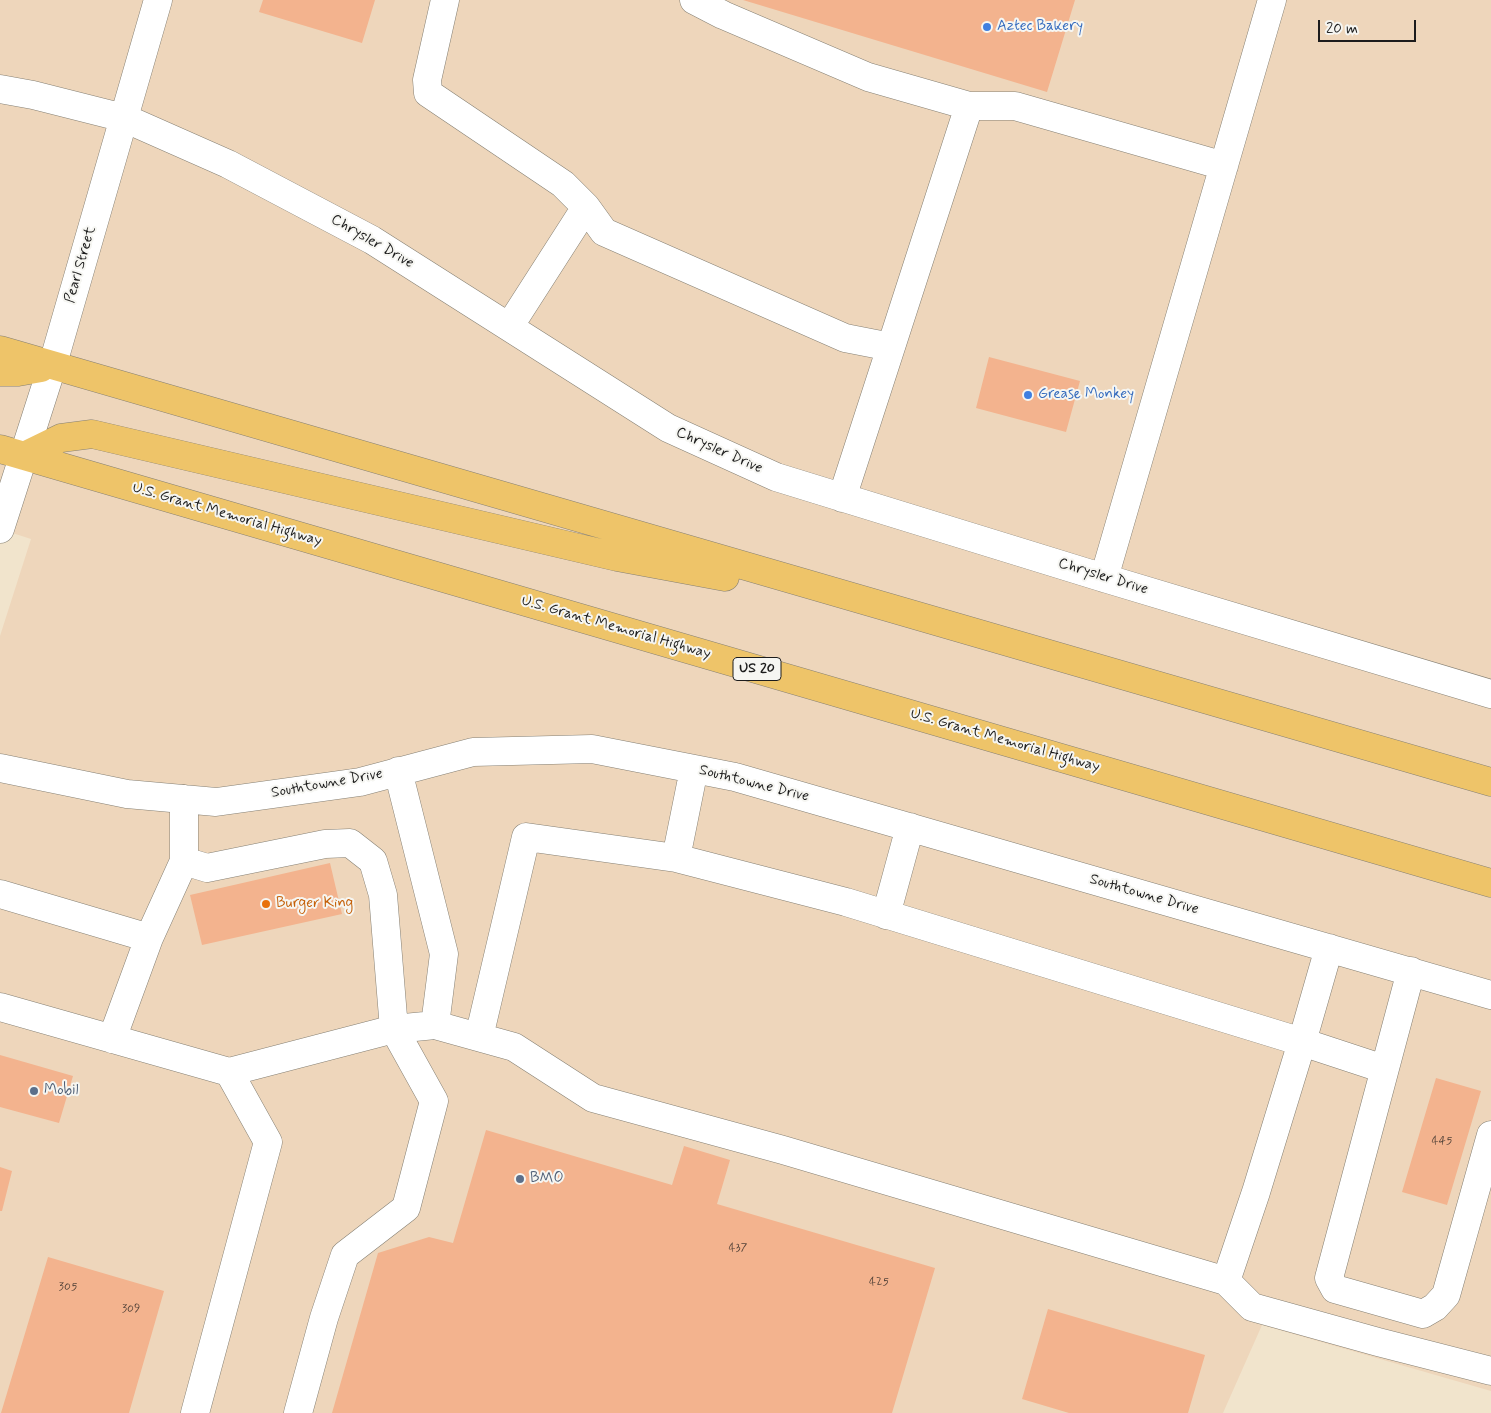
<!DOCTYPE html>
<style>
body{margin:0}
#map{position:relative;width:1491px;height:1413px;overflow:hidden;background:#f1e4cc;font-family:Mynerve,sans-serif}
canvas{display:block}
.scale{position:absolute;left:1318px;top:20px;width:98px;height:22px;box-sizing:border-box;border:2px solid #1c1c1c;border-top:0;padding-left:6px;font-size:15px;line-height:18px;white-space:nowrap;color:#1c1c1c;-webkit-text-stroke:4px #f6f6f2;paint-order:stroke}
</style>
<div id="map">
<canvas width="1491" height="1413"></canvas>
<div class="scale">20 m</div>
</div>
<script>
const ctx = document.querySelector('canvas').getContext('2d');
ctx.lineJoin = 'round';
function fill(path, color) { ctx.fillStyle = color; ctx.fill(path, 'evenodd'); }
function stroke(path, color, width, dash) { ctx.strokeStyle = color; ctx.lineWidth = width; ctx.lineCap = dash ? 'butt' : 'round'; ctx.setLineDash(dash || []); ctx.stroke(path); }
function write(font, color, halo, rows, align = 'center') {
  ctx.font = font + ' Mynerve,sans-serif'; ctx.lineWidth = 4; ctx.setLineDash([]); ctx.textBaseline = 'middle'; ctx.strokeStyle = halo; ctx.fillStyle = color; for (const [text, x, y, turn = 0] of rows) {
    ctx.save(); ctx.translate(x, y); ctx.rotate((+turn || 0) * Math.PI / 180); ctx.textAlign = isNaN(turn) ? turn : align; if (halo) ctx.strokeText(text, 0, 0); ctx.fillText(text, 0, 0); ctx.restore();
  }
}
fill(new Path2D(`
 M0 0H1491V1391L1262 1325 1223 1413H0V636L31 539 0 529Z`), '#eed6bb');
fill(new Path2D(`
 M263 0H375L362 43 259 12Z
 M743 0H1075L1047 92Z
 M989 357 1080 381 1066 432 976 408Z
 M330 863 342 914 202 945 190 895Z
 M0 1055 73 1076 59 1123 0 1107Z
 M1436 1078 1481 1091 1447 1205 1402 1192Z
 M486 1130 672 1185 684 1146 730 1160 717 1204 935 1268 892 1413H332L378 1253 429 1237 453 1243Z
 M0 1167 12 1171 2 1211H0Z
 M48 1257 164 1291 129 1413H1Z
 M1048 1309 1205 1355 1188 1413H1069L1022 1399Z`), '#f3b38e');
const minor = new Path2D(`
 M445 0 427 80 428 93 563 184 586 207
 M694 0 723 15 868 77 969 106
 M0 89 33 95 124 118 228 164 372 240 668 428 776 477 1104 578 1491 694
 M509 327 586 207 604 232 845 338 891 347 969 106H1015L1224 166
 M842 498 891 347
 M0 529 52 367 158 0
 M1104 578 1272 0
 M0 768 127 794 216 802 360 782 473 752 592 749 735 777 1491 995
 M398 771 444 954 435 1025
 M676 858 694 769
 M184 861 207 868 325 844 350 843 373 861 383 895 394 1029 434 1101 406 1208 345 1255 324 1318 298 1413
 M0 894 149 938 112 1039
 M886 915 910 827
 M149 938 184 861V799
 M1329 948 1302 1042 1384 1069
 M1411 971 1329 1278 1335 1289 1423 1314 1435 1307 1446 1295 1491 1135
 M0 1007 229 1072 394 1029 435 1025 514 1047 593 1098 783 1150 1226 1281 1256 1192 1302 1042 846 902 676 858 526 837 479 1037
 M1226 1281 1252 1307 1378 1342 1491 1371
 M195 1413 268 1142 229 1072`);
const major = new Path2D(`
 M0 350 1491 782
 M0 372H18L41 368
 M0 449 1491 883
 M24 456 61 438 92 434 617 557 725 577`);
stroke(minor, '#868074', 29);
stroke(major, '#868074', 29);
stroke(minor, '#fff', 28);
stroke(major, '#eec469', 28);
for (const [x, y, r, color] of [
 [987,27,5,"#3f7fe0"],
 [1028,395,5,"#3f7fe0"],
 [266,904,5,"#e8710a"],
 [34,1091,5,"#5c6f8a"],
 [520,1179,5,"#5c6f8a"]
]) { const dot = new Path2D(); dot.arc(x, y, r, 0, 2 * Math.PI); ctx.fillStyle = color; ctx.fill(dot); stroke(dot, '#f6f6f2', 2); }
write('12px', '#524238', null, [
 ["445",1442,1141],
 ["437",738,1248],
 ["425",879,1282],
 ["305",68,1287],
 ["309",131,1309]
]);
for (const [x, y, w] of [
 [757,669,48]
]) { const box = new Path2D(); box.roundRect(x - w / 2, y - 11.5, w, 23, 4); ctx.fillStyle = '#f6f6f2'; ctx.fill(box); stroke(box, '#1c1c1c', 1); }
write('bold 14px', '#1c1c1c', null, [
 ["US 20",757,669]
]);
write('15px', '#366cbe', '#f6f6f2', [
 ["Aztec Bakery",997,27],
 ["Grease Monkey",1038,395]
], 'left');
write('15px', '#1c1c1c', '#f6f6f2', [
 ["Chrysler Drive",372,242,30],
 ["Pearl Street",81,265,-74],
 ["Chrysler Drive",719,451,24],
 ["U.S. Grant Memorial Highway",227,515,16],
 ["Chrysler Drive",1103,577,17],
 ["U.S. Grant Memorial Highway",616,628,16],
 ["U.S. Grant Memorial Highway",1005,741,16],
 ["Southtowne Drive",327,784,-10],
 ["Southtowne Drive",754,784,14],
 ["Southtowne Drive",1144,895,16]
]);
write('15px', '#c56008', '#f6f6f2', [
 ["Burger King",276,904]
], 'left');
write('15px', '#4e5e75', '#f6f6f2', [
 ["Mobil",44,1091],
 ["BMO",530,1179]
], 'left');
</script>
